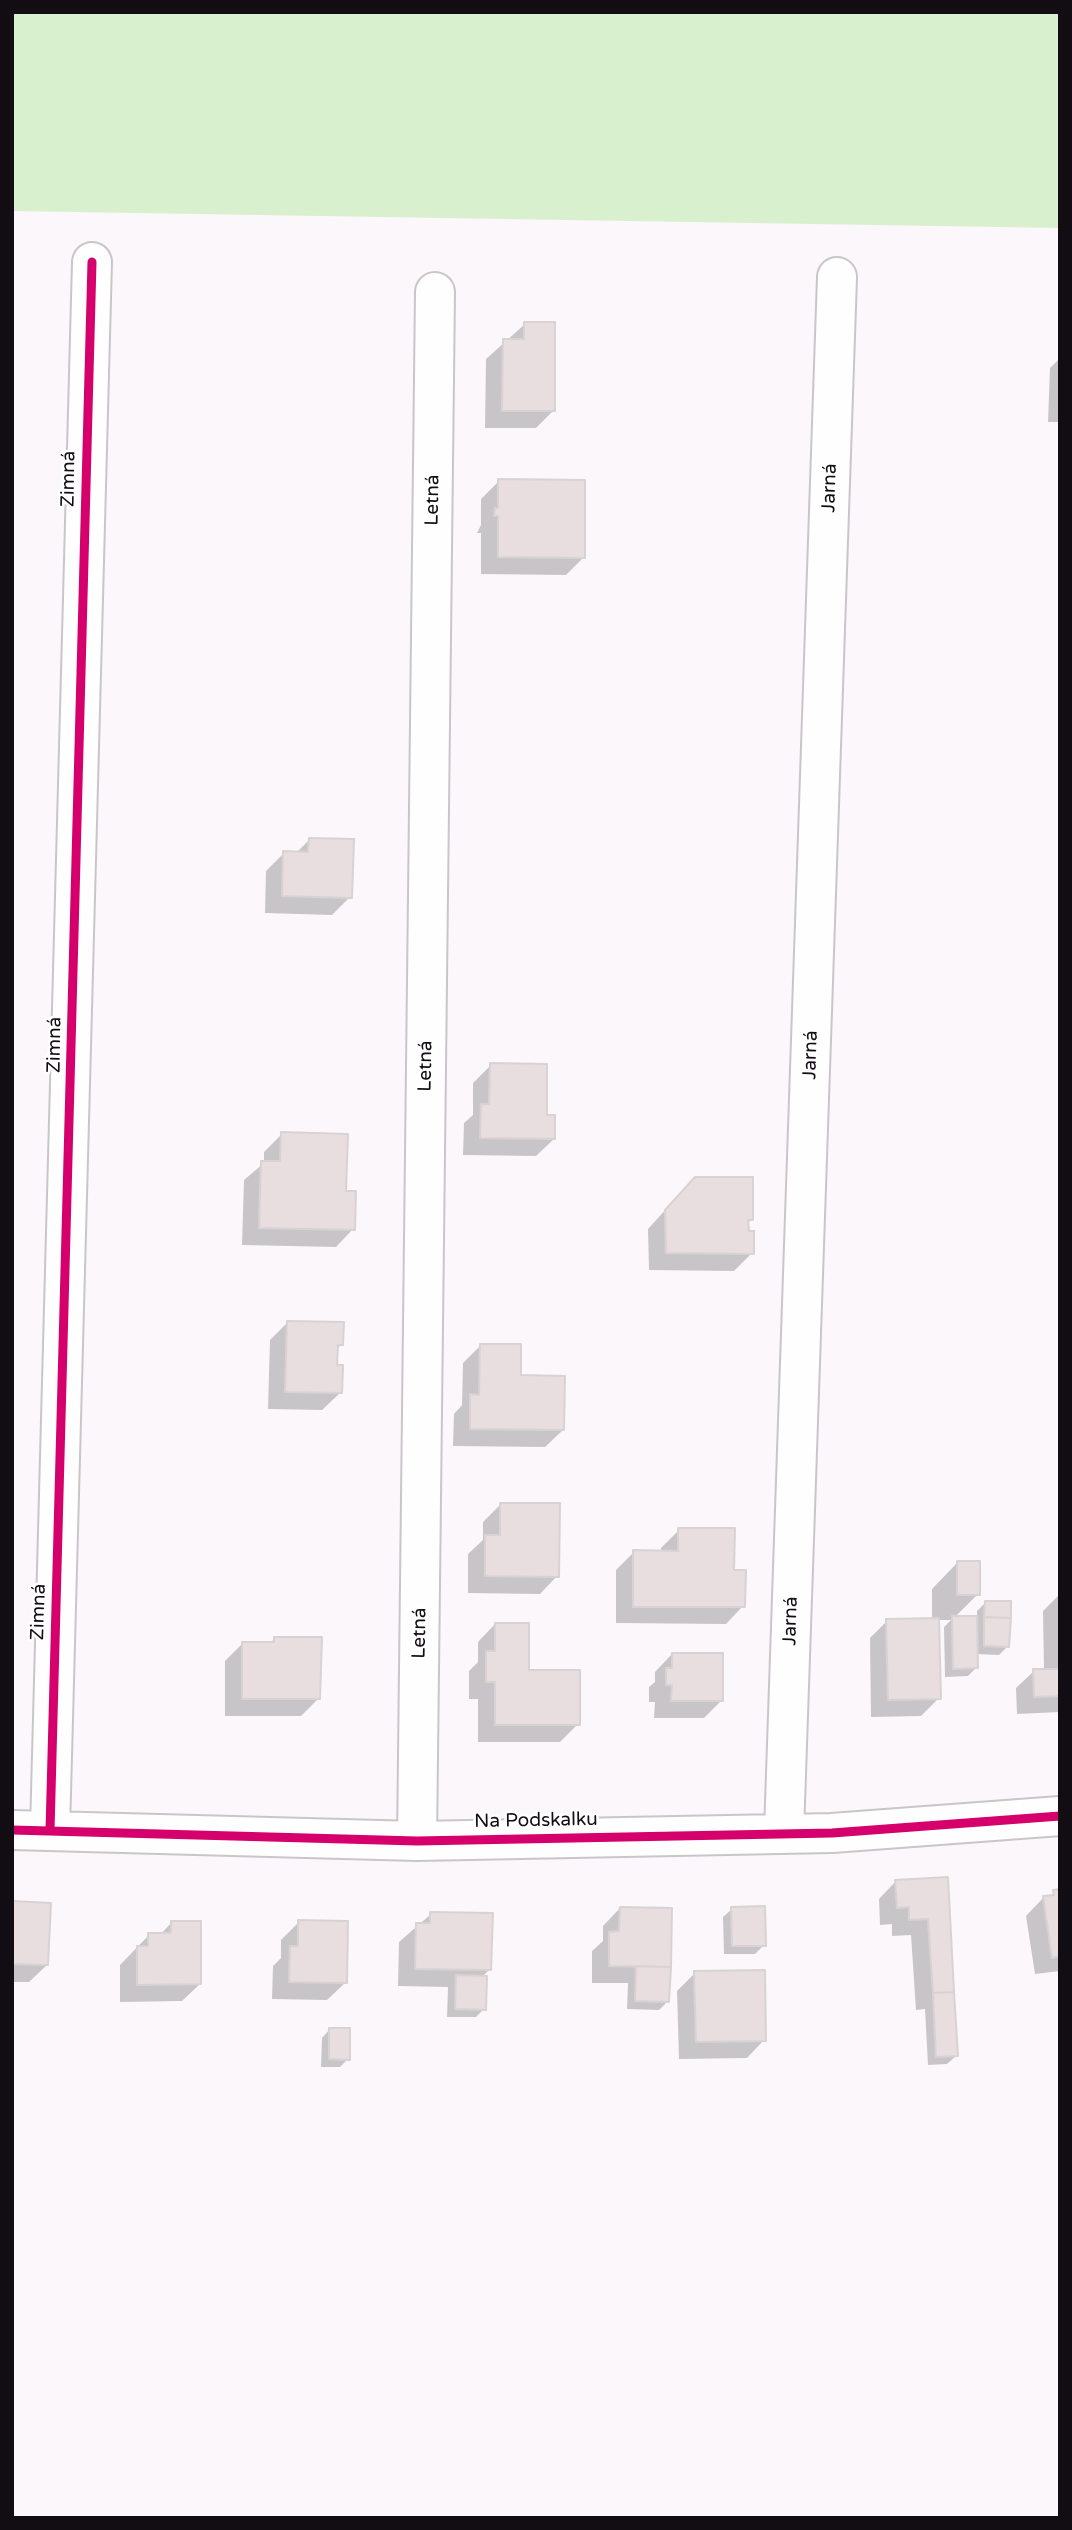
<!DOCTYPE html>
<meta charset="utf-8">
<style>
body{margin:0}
#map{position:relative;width:1072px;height:2530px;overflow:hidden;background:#fbf7fb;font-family:"Varela Round",sans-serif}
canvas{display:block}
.frame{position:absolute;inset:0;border:14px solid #120c13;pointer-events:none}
</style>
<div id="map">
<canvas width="1072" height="2530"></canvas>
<div class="frame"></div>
</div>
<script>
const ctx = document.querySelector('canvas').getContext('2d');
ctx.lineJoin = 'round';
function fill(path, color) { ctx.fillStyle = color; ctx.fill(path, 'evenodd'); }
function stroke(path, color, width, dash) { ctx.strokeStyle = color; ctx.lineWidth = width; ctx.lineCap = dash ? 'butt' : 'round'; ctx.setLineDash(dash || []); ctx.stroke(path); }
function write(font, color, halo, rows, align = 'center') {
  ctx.font = font + ' "Varela Round",sans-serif'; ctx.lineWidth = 5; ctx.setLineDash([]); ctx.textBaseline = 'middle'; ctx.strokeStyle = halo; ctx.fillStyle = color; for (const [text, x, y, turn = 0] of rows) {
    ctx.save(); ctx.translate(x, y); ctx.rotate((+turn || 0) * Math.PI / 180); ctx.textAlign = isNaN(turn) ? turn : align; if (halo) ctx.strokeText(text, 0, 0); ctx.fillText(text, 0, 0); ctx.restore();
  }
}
fill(new Path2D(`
 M12 12H1060V228L12 211Z`), '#d9f0ce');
fill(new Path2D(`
 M525 324 554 410 536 428H485L486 359Z
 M1060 358V422H1048L1050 368Z
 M499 481 584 557 566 575 481 574V533H477L481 525V499Z
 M309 840 350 897 332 915 265 913 266 871 284 853H296Z
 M491 1065 545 1117 554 1139 536 1156 463 1155 464 1123 473 1115V1083Z
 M282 1134 345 1192 353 1229 336 1247 242 1245 244 1180 264 1163V1152Z
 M677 1197 751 1220 747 1224 752 1253 734 1271 649 1270 648 1229Z
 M288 1322 342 1344 336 1350 340 1393 322 1410 268 1409 270 1340Z
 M481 1345 519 1377 563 1430 545 1447 453 1446 454 1414 462 1405 463 1363Z
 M501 1504 557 1576 540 1594 468 1593V1554L483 1540V1522Z
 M679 1530 733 1572 743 1606 726 1624 616 1623V1570L634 1552H661V1548Z
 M957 1563 978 1594 954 1618H977V1611L986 1602 1008 1646 999 1655 976 1654V1668L968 1676 945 1677 944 1627 951 1620H938L939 1698 921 1716 871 1717 870 1638 887 1621 932 1620V1589Z
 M1060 1594V1712L1017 1714 1016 1688 1034 1671 1044 1670 1043 1611Z
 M495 1624 527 1672 578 1724 560 1742H478V1699H469V1671L478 1662V1642Z
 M275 1638 319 1698 301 1716H225V1661L243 1643 269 1644Z
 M672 1654 721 1701 704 1718H654L655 1702H649V1687L655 1682V1672Z
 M946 1879 956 2056 947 2064 928 2065 925 2009 916 2010 911 1935 892 1936V1924L880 1925 879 1899 896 1881Z
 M1060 1891V1971L1035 1974 1026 1916 1043 1898Z
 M12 1903 47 1965 29 1982H12Z
 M620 1908 668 2001 659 2010 627 2009 628 1983H592V1951L603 1941V1926Z
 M732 1909 764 1945 755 1954H724L723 1917Z
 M431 1914 490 1969 482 1977 484 2009 476 2017H447L448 1987 398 1986 399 1942Z
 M299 1922 345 1983 327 2000 272 1999 273 1966 281 1958V1940Z
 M171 1923 200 1984 182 2001 120 2002V1965L149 1935H160Z
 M695 1973 764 2040 747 2058 679 2059 677 1991Z
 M330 2029 348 2059 340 2067H321L322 2038Z`), '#0003');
const building = new Path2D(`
 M524 322H555V411H502L503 339H524Z
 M498 479 585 480V558L498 557V516H494L495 508H498Z
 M309 838 354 839 352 898 282 896 283 851 308 852Z
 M490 1063 547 1064V1115H555V1139L480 1138 481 1104H489Z
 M281 1132 348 1134 346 1191H356L355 1230 259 1228 261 1161H280Z
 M695 1177H753V1220H748L749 1231H754V1254L666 1253 665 1210Z
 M287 1321 344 1322 343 1345H338L337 1365H343V1368L342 1393 285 1392Z
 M480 1344H521V1375L565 1376 564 1430 470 1429V1394L479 1395Z
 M500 1503H560L559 1577 485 1576V1535H500Z
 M678 1528H735L734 1570H746L745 1607H633V1550L678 1551Z
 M957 1561H980V1595H957Z
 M985 1601H1011V1618L984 1617Z
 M952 1616H977L978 1668 953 1669Z
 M984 1617 1011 1618 1009 1647 984 1646Z
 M939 1618 941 1699 888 1700 886 1619Z
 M495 1623H529V1670H580V1725H495V1682H486V1651H495Z
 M274 1637H322L320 1699H242V1642H274Z
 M672 1653H723V1701H671L672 1685H666V1668H672Z
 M1033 1669H1060V1696L1034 1697Z
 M948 1877 954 1992 933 1993 928 1919 909 1920V1907L897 1908 895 1880Z
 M1060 1889V1956L1052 1958 1043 1896 1054 1895 1053 1890Z
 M12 1901 51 1903 48 1965 12 1964Z
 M765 1906 766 1946H732L731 1907Z
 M620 1907 672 1908 671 1967 609 1966V1932L619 1931Z
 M430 1912 493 1913 491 1970 415 1969 416 1923H430Z
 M298 1920 348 1921 347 1983 289 1982 290 1946H298Z
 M171 1921H201V1984L137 1985V1946H148V1933H171Z
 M636 1966 671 1967 669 2002 635 2001Z
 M765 1970 766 2041 696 2042 694 1971Z
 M456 1975 487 1976 486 2010 455 2009Z
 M954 1992 958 2056 936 2057 933 1993Z
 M329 2028H350V2060L329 2059Z`);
fill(building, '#e8dedf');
stroke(building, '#d9d2d3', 2);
const minor = new Path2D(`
 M12 1830 417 1841 832 1833 1060 1816
 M50 1830 92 262
 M784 1832 837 277
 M417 1841 435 292`);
stroke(minor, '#cac5cb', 42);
stroke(minor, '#fefefe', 38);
stroke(new Path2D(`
 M12 1830 417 1841 832 1833 1060 1816
 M50 1830 92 262`), '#d6006c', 9);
write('19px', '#120c13', '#fff', [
 ["Zimná",69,479,-89],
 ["Jarná",830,488,-88],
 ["Letná",433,500,-89],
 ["Zimná",55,1045,-89],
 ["Jarná",811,1055,-88],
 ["Letná",426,1066,-89],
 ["Zimná",39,1612,-88],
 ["Jarná",791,1621,-88],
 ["Letná",420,1633,-89],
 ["Na Podskalku",536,1821,-1]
]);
</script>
